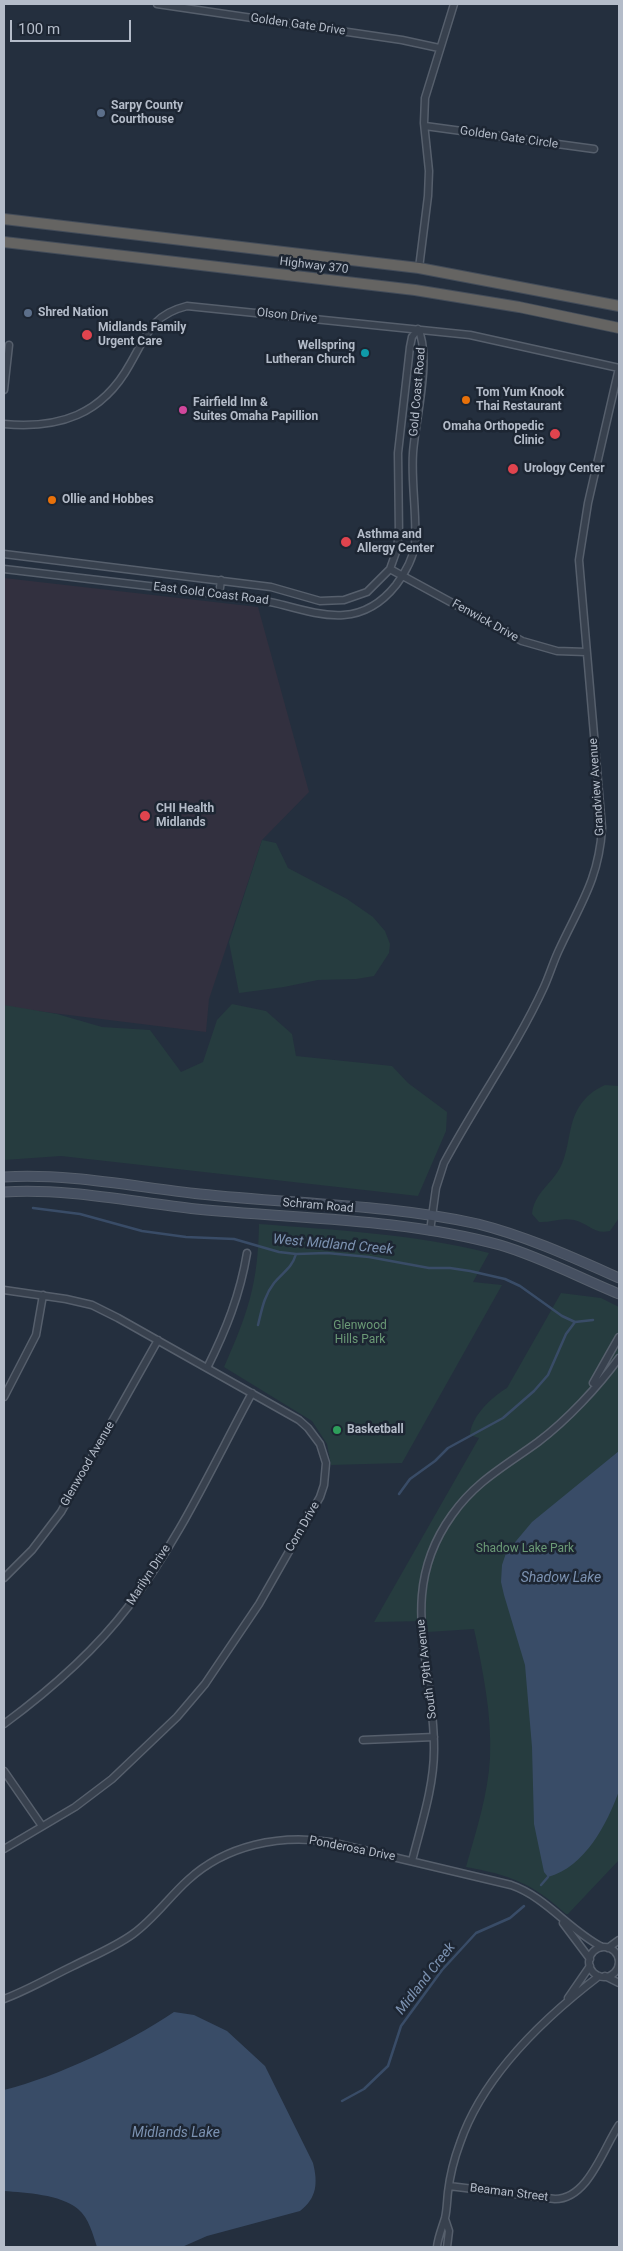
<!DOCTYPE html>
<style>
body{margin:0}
#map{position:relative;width:623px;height:2251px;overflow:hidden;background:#242f3e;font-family:Roboto,sans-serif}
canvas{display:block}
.frame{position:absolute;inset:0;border:5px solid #b4bcc9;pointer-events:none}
.scale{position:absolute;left:10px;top:20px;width:121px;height:22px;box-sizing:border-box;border:2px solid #b4bcc9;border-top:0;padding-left:6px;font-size:15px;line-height:18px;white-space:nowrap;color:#b4bcc9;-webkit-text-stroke:4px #1d2633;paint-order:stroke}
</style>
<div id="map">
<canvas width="623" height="2251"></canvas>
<div class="frame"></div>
<div class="scale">100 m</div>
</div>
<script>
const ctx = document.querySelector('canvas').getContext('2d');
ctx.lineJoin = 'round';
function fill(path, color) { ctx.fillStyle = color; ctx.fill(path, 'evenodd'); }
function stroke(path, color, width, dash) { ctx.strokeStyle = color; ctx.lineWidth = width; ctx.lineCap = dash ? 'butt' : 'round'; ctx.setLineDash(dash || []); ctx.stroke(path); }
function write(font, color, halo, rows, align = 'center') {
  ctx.font = font + ' Roboto,sans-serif'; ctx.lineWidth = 5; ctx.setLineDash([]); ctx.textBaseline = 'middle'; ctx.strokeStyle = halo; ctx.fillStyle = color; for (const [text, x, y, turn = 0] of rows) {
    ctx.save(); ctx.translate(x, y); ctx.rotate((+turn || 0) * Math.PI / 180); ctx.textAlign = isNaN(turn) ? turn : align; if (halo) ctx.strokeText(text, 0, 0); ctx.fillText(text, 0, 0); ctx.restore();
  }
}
fill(new Path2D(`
 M4 578 258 607 309 792 262 840 209 999 206 1032 4 1007Z`), '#32303f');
fill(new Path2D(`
 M262 840 276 843 288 868 347 899 373 917 385 931 390 944 389 953 374 976 356 979 318 980 284 987 239 993 229 942Z
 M232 1004 266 1011 292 1034 296 1056 392 1066 408 1083 447 1112 446 1131 418 1196 61 1156 4 1160V1005L57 1014 102 1027 150 1030 181 1072 203 1062 217 1020Z
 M605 1085 619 1086V1218L610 1231C594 1235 588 1223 574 1220 561 1217 550 1223 539 1222L532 1214C534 1193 552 1184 561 1166 570 1147 568 1124 579 1107 586 1096 594 1090 605 1085Z
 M259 1224C336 1230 414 1234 489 1253L473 1282 502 1285 402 1463 331 1465 327 1444 312 1421 224 1367C248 1313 258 1284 259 1224Z
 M561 1293 601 1298 619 1307V1860L568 1914H566C532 1883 510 1875 466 1867 476 1831 488 1795 490 1758 492 1715 483 1671 474 1629L428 1632 427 1621 374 1622 479 1438 470 1435C471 1416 492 1397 507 1388Z`), '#263c3f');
fill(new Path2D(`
 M619 1451V1791C607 1824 585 1867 548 1877L544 1872 534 1824 532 1747 525 1665 504 1595 501 1582 502 1565 506 1553 532 1522Z
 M174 2012 194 2015 227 2031 265 2066 313 2163C318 2183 317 2198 300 2211L207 2236 182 2247H97C93 2235 89 2218 78 2209 60 2194 26 2193 4 2191V2090C59 2076 126 2044 174 2012Z`), '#394c67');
stroke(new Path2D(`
 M33 1208 80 1214 142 1231 186 1237 234 1239 279 1252 296 1254 327 1253 369 1257 429 1268H450L470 1271 505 1279 520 1286 562 1316 575 1322 593 1320
 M258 1325C262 1309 264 1296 274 1283 283 1272 292 1268 296 1254
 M399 1494 410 1479 435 1461 448 1448 503 1418 534 1391 548 1375 566 1334 575 1322
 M541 1885 548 1877
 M342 2101 364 2089 388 2066 401 2026 442 1970 476 1933 510 1918 524 1906`), '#394c67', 2.5);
const minor = new Path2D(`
 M157 4 402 40 439 48
 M425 126 594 149
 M419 268 428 196 429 171 424 123 425 98 454 4
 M4 390 9 345
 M4 424C59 429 102 415 130 364 147 335 151 315 187 306L470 335 619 368 588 503 579 560 602 828C599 880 579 906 558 952 553 963 549 976 544 987 516 1048 476 1103 444 1163L436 1188 430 1231
 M4 554 271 587 320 601 344 600 367 592 390 569 396 552 399 535 398 453 410 347 412 337 418 329
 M4 569 242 597C254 599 267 601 279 604 324 616 362 628 396 585 405 573 413 559 415 544 417 514 411 483 413 453 415 421 432 357 418 329
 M390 569 522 641 557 651 586 652
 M219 595 221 580
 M4 1290 66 1299 92 1305 118 1318 299 1420 308 1428 320 1444 326 1463 324 1485 320 1497 259 1604 205 1684 177 1717 112 1779 75 1807 4 1849
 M207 1368C226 1330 240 1295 247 1253
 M593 1383 619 1337
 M4 1397 36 1335 43 1295
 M4 1578 32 1550 61 1512 158 1340
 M4 1724C50 1690 93 1653 128 1607 178 1542 213 1465 252 1393
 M363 1740 434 1737
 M4 1771 42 1826
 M412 1861C421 1825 434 1787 434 1750 435 1665 395 1594 452 1515 476 1481 505 1466 538 1442 567 1420 598 1387 619 1358
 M563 1923 590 1959
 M589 1962a15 15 0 1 1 30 0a15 15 0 1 1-30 0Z
 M608 1948 619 1940
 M605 1976 619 1983
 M568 1998 590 1966
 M4 1999C28 1990 50 1977 73 1966 93 1956 115 1947 133 1934 154 1919 169 1897 188 1880 226 1845 280 1834 330 1842L511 1885C546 1897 569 1930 602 1947
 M449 2186 555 2199C588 2199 603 2149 619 2125
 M445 2219 449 2231 447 2247
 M437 2247C438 2237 442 2228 445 2218 447 2210 447 2200 448 2192 450 2175 454 2159 460 2143 483 2076 544 2018 599 1976`);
const secondary = new Path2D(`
 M4 1177C69 1173 135 1187 200 1194 292 1204 387 1204 478 1224 526 1236 574 1258 619 1278
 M4 1192C68 1188 132 1202 196 1209 297 1219 401 1218 500 1245 541 1257 580 1278 619 1294`);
const trunk = new Path2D(`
 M4 219 419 268 619 306
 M4 242 415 290 519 307 619 328`);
stroke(minor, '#565f6c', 9);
stroke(secondary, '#565f6c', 11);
stroke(trunk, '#434c59', 12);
stroke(minor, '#38414e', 6);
stroke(secondary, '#465061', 9);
stroke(trunk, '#656462', 10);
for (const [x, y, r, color] of [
 [101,113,5,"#5c6f8a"],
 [28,313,5,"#5c6f8a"],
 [87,335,6,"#e0444e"],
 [365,353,5,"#0f9aa8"],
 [466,400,5,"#e8710a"],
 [183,410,5,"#d1479c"],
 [555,434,6,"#e0444e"],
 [513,469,6,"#e0444e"],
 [52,500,5,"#e8710a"],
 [346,542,6,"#e0444e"],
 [145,816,6,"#e0444e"],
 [337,1430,5,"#2e9e5b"]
]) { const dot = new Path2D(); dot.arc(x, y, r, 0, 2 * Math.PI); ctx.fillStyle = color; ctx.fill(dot); stroke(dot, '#1d2633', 2); }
write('12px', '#b4bcc9', '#1d2633', [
 ["Golden Gate Drive",298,25,8],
 ["Golden Gate Circle",509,138,8],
 ["Highway 370",314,266,7],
 ["Olson Drive",287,316,6],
 ["Gold Coast Road",418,392,-85],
 ["East Gold Coast Road",211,594,7],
 ["Fenwick Drive",485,621,29],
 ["Grandview Avenue",597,787,-94],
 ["Schram Road",318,1206,5],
 ["Glenwood Avenue",88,1464,-60],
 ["Corn Drive",303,1527,-60],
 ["Marilyn Drive",149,1575,-57],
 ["South 79th Avenue",427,1669,-97],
 ["Ponderosa Drive",352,1849,11],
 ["Beaman Street",509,2193,7]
]);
write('bold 12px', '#b4bcc9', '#1d2633', [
 ["Sarpy County",111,106],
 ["Courthouse",111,120],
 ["Shred Nation",38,313],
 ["Midlands Family",98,328],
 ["Urgent Care",98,342],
 ["Wellspring",355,346,"right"],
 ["Lutheran Church",355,360,"right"],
 ["Tom Yum Knook",476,393],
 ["Thai Restaurant",476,407],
 ["Fairfield Inn &",193,403],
 ["Suites Omaha Papillion",193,417],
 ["Omaha Orthopedic",544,427,"right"],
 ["Clinic",544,441,"right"],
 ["Urology Center",524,469],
 ["Ollie and Hobbes",62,500],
 ["Asthma and",357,535],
 ["Allergy Center",357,549],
 ["CHI Health",156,809],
 ["Midlands",156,823],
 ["Basketball",347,1430]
], 'left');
write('12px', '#6b9a76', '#1d2633', [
 ["Glenwood",360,1326],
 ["Hills Park",360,1340],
 ["Shadow Lake Park",525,1549]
]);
write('italic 14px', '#7c92b1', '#1d2633', [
 ["West Midland Creek",333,1245,5],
 ["Shadow Lake",561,1578],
 ["Midland Creek",426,1979,-52],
 ["Midlands Lake",176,2133]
]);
</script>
